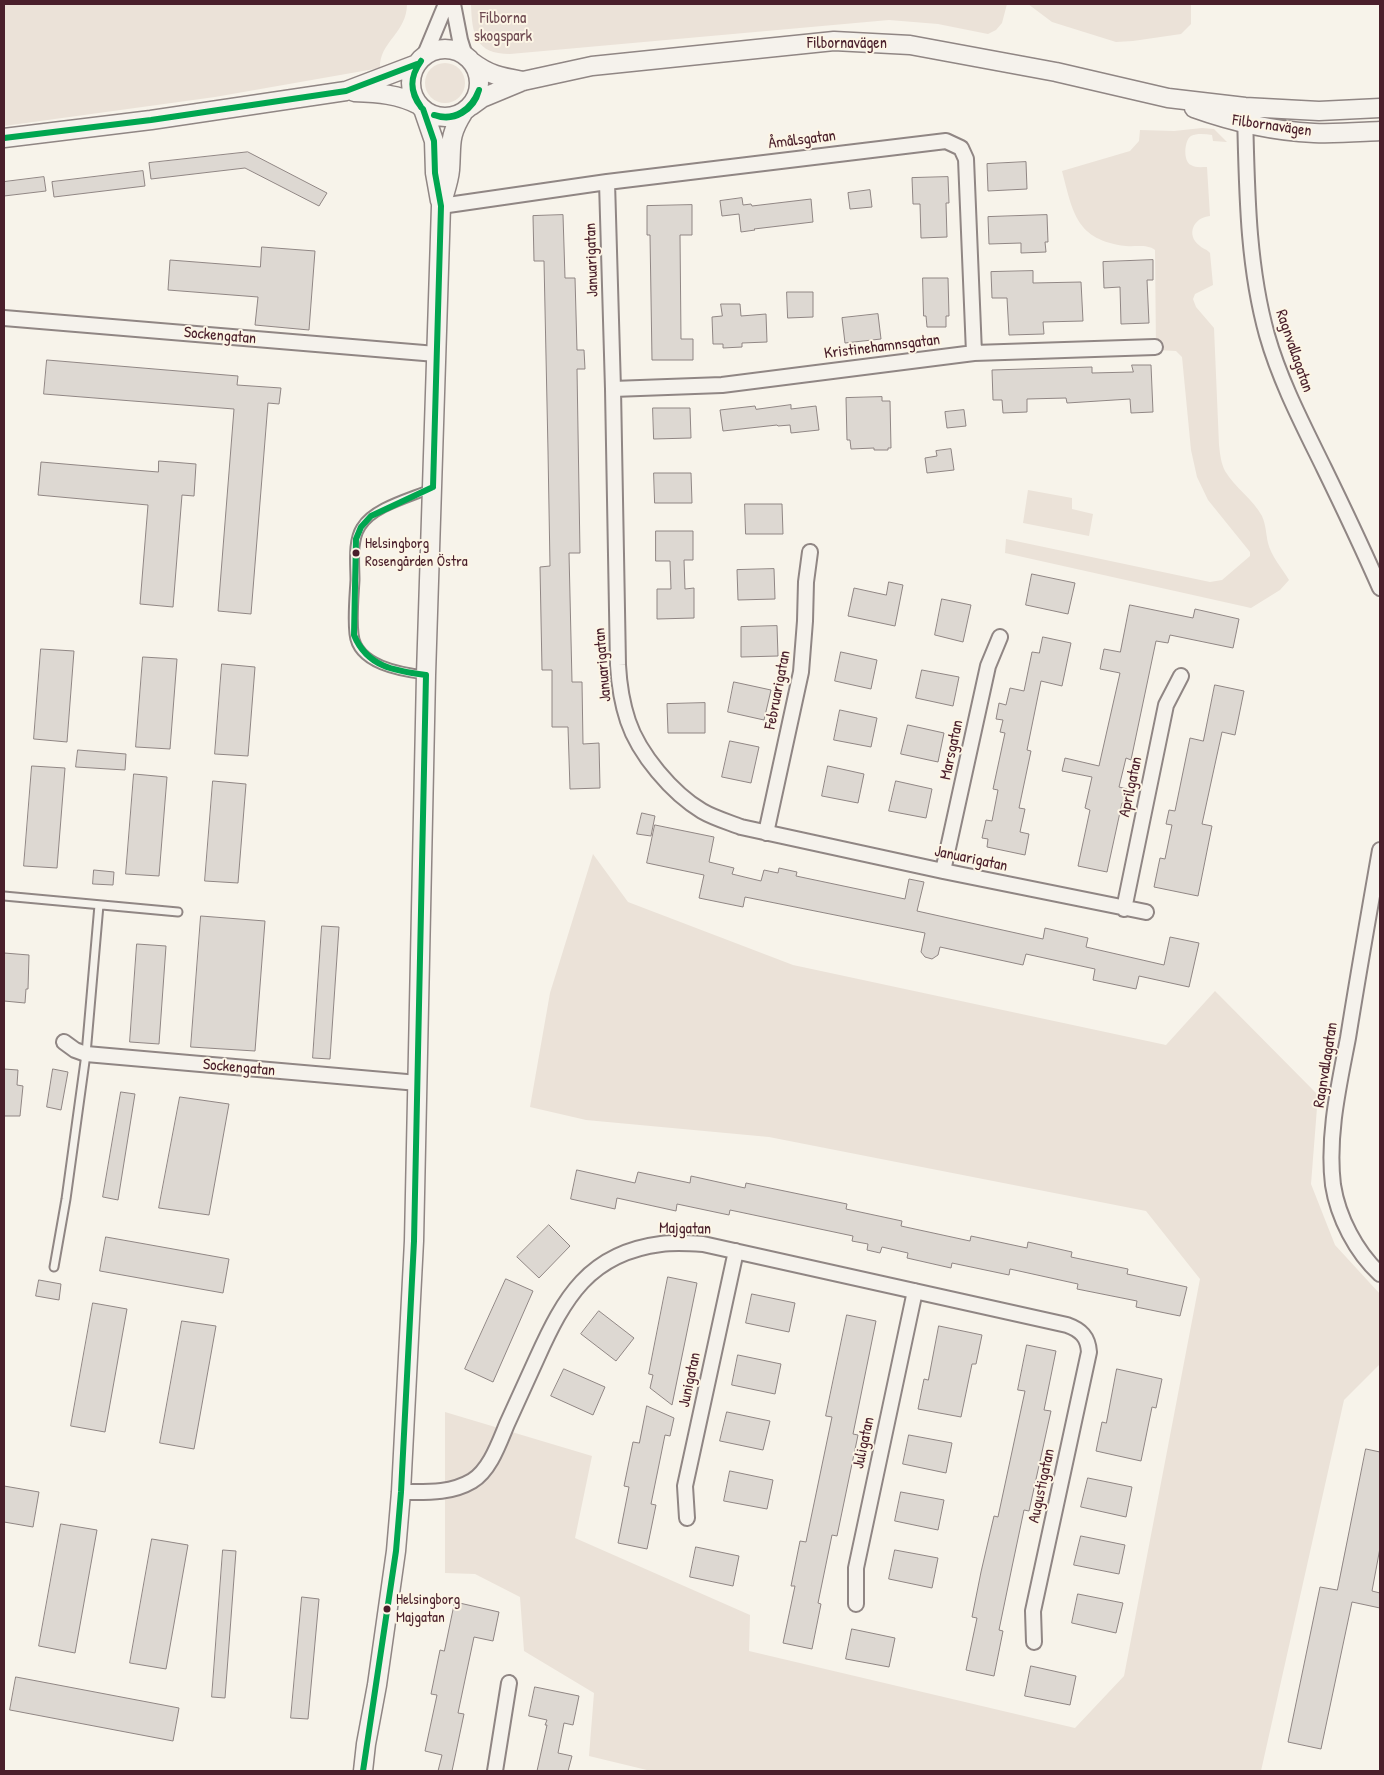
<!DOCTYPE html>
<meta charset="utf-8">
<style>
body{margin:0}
#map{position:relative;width:1384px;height:1775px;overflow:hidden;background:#f7f3ea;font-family:"Patrick Hand",sans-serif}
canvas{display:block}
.frame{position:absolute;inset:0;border:5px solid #4a1f2b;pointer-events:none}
</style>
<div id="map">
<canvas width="1384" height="1775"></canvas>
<div class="frame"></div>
</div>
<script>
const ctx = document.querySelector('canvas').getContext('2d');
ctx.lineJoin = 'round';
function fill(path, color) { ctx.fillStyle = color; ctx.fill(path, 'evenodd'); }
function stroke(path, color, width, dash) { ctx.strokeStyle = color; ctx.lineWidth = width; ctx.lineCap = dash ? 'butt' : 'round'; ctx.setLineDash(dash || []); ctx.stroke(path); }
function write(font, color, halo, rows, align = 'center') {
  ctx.font = font + ' "Patrick Hand",sans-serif'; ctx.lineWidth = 4; ctx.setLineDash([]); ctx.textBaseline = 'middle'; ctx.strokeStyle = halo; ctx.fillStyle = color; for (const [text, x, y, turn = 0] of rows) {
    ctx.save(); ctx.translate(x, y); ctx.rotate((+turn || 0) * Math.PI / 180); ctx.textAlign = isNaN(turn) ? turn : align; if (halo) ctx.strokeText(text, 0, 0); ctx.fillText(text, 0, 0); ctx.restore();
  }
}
fill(new Path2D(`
 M4 4H407C407 33 379 42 380 68L215 97 4 126Z
 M471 4H1007L1002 23 996 30 988 34 938 24 889 20 510 54C475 54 472 34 471 4Z
 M1028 4H1191V24L1181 34 1133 41 1116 42 1052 22Z
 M425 83a20 20 0 1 1 40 0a20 20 0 1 1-40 0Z
 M1202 128 1214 129 1227 142 1213 141 1212 135C1205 134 1197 133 1191 136 1184 140 1183 162 1191 165 1195 168 1202 167 1207 167L1210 216C1194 217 1185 235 1200 246 1203 249 1207 249 1210 253L1213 285 1195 294 1193 299 1196 307 1214 328 1219 445C1220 454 1221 463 1225 471 1235 488 1253 499 1262 516 1266 525 1266 534 1268 543 1271 556 1282 568 1289 580L1280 590 1251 608 1005 553 1006 539 1210 582 1222 580 1250 556V552L1208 500 1197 477 1191 450 1182 357 1176 351 1156 350 1155 250C1147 244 1135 247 1126 246 1076 240 1073 213 1062 171L1130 151 1139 141 1140 130 1174 131Z
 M1028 490 1072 498V509L1093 514 1089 536 1023 523Z
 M593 854 628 902 793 965 1166 1045 1215 991 1318 1095 1311 1184 1335 1245 1380 1294V1364L1344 1400 1261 1771H651L589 1756 594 1693 524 1651 520 1597 475 1574 445 1573V1412L592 1456 575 1538 750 1615 749 1651 1075 1728 1124 1676 1200 1279 1146 1211 769 1137 586 1120 530 1107 550 993Z`), '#ebe2d8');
const building = new Path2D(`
 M248 152 327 193 319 206 245 168 151 179 149 163Z
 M1026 162 1027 189 988 191 987 164Z
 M143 171 145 186 54 197 52 182Z
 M44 177 46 191 4 196V182Z
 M948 177 949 203H946L947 237 921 238 920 204H913L912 178Z
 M870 190 872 207 850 209 848 193Z
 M742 198 743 205 751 204 752 206 811 199 813 222 754 229 755 230 741 232 739 214 722 216 720 201Z
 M692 205V235H680L681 339H693V360H652L650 235H647V206Z
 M563 215 565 278H575L577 350H584L585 369H577L580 553H569L572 682H582L583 744 599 743 600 788 570 789 568 727H552V670H542L540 567 550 566 548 451 544 261H534L533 216Z
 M1047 215 1048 242H1045L1046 252 1021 253V243L989 244 988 217Z
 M262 247 315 251 309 330 255 325 258 297 168 290 170 260 260 267Z
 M1153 260V280H1147L1149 323 1121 324 1120 287 1104 288 1103 262Z
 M1033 271V283L1081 282 1083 321 1043 322 1044 334 1009 335 1007 298H992L991 272Z
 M923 278H948L949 316H946V327H927L926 316H924Z
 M787 292H813V317L788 318Z
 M721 304H740L741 316 766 314 767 342 742 343V347L723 348V344H713L712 317 722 316Z
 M878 314 881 339 845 343 842 318Z
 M47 360 238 376 237 385 281 388 279 404 268 403 251 614 218 611 234 409 44 394Z
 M1132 365H1151L1153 412 1131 413 1130 399 1067 403 1066 398 1027 399V412L1003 413 1002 400H993L992 370 1092 367V373L1133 372Z
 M882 397V401H890L891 448H888V450H874V448L851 449 850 440H847L846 398Z
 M791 405V409L816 406 819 430 791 433 790 425 778 426 777 425 723 431 720 410 755 406 756 409Z
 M653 408H690L691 438 654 439Z
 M964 410 966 426 947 428 945 412Z
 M951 449 954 470 927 473 925 458 937 456 936 451Z
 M159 461 196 464 194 496 182 495 173 607 140 604 148 505 38 495 41 462 158 472Z
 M654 473H691L692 503H655Z
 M745 504H782L783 534H746Z
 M656 531H693V560H684L685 589 694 588V618L657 619V589H671L670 561H656Z
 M774 569 775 599 738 600 737 570Z
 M1032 574 1075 583 1068 614 1026 605Z
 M889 582 903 585 895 626 848 616 854 588 886 595Z
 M942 599 971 605 963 642 935 635Z
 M1130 605 1193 618 1195 609 1239 619 1233 648 1170 635 1168 643 1156 641 1131 760 1126 758 1119 787 1127 789 1124 804 1122 803 1107 872 1078 866 1090 810 1085 808 1092 777 1062 771 1065 758 1099 766 1120 673 1100 669 1104 649 1120 652Z
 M777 626 778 656 741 657V627Z
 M1043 637 1071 643 1062 686 1041 681 1027 750 1031 751 1019 808 1025 809 1020 832 1029 834 1025 855 987 847 988 839 982 838 986 820 992 821 998 790 993 789 1005 733 1000 732 1003 720 996 719 999 703 1006 705 1010 688 1024 691 1032 652 1039 653Z
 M41 649 74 651 67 742 34 739Z
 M841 652 877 660 871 689 835 681Z
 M143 657 177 659 170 749 136 747Z
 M222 664 255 667 248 756 215 754Z
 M922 670 959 677 953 706 916 698Z
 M734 682 771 690 764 720 728 712Z
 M1215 685 1244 691 1235 735 1222 732 1202 824 1212 826 1198 896 1154 887 1160 858 1165 859 1172 825 1166 824 1169 810 1175 811 1190 738 1203 741Z
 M705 703V733H668L667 704Z
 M840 710 877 718 871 747 834 740Z
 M908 725 944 733 938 762 901 754Z
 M730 741 759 747 751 783 722 777Z
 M78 750 126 754 125 770 76 767Z
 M32 766 65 768 57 868 24 866Z
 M828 766 864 774 858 803 822 796Z
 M134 774 167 777 159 876 126 874Z
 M213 781 246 784 238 883 205 881Z
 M896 781 932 789 926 818 889 811Z
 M642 813 655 816 651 836 637 834Z
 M655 825 714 837 709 862 734 868 732 874 761 881 764 870 778 873 779 868 797 872 796 876 905 899 909 879 924 882 917 911 1043 939 1045 928 1088 938 1086 947 1164 965 1170 937 1199 943 1189 987 1139 976 1136 989 1093 980 1095 969 1026 954 1023 965 940 947 938 955 932 959 925 957 921 952 925 933 745 897 743 907 699 898 704 875 647 863Z
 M94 870 114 872 113 885 93 884Z
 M201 916 265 921 255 1051 191 1047Z
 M322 926 339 927 330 1059 313 1058Z
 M137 944 166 946 159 1044 130 1042Z
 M4 953 29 955 28 989H26L25 1003 4 1001Z
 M4 1069 18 1070 17 1085 23 1086 20 1116H4Z
 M53 1069 68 1072 61 1110 47 1107Z
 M121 1092 135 1094 118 1200 103 1197Z
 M180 1097 229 1104 209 1215 159 1208Z
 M577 1170 635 1183 638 1172 690 1183 691 1176 745 1188 746 1183 847 1204 846 1209 902 1221 901 1226 970 1241 971 1236 1027 1248 1028 1242 1072 1252 1071 1257 1128 1269 1127 1274 1187 1287 1180 1316 1136 1307 1137 1301 1077 1289 1078 1284 1010 1269 1009 1275 952 1263 951 1268 907 1258 908 1253 882 1247 880 1253 867 1250 868 1244 852 1241 853 1236 730 1210 729 1215 677 1204 676 1211 617 1198 615 1209 571 1199Z
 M549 1225 570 1246 539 1278 517 1257Z
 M106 1237 229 1259 223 1293 100 1271Z
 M668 1277 697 1283 672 1405 650 1388 653 1375 649 1374Z
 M506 1279 533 1291 493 1382 465 1369Z
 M39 1280 61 1284 59 1300 36 1296Z
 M752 1294 795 1303 789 1332 746 1323Z
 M93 1303 127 1309 105 1432 71 1426Z
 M599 1311 634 1338 616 1361 581 1334Z
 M847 1315 876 1321 853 1434 858 1435 837 1536 832 1535 818 1603 821 1604 812 1649 783 1643 795 1586H791L800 1541 806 1542 832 1417 826 1416Z
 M182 1321 216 1326 194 1449 160 1443Z
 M939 1326 982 1335 976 1364H972L961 1417 918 1409 924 1379 928 1380Z
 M1027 1345 1056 1351 1044 1410 1051 1411 1029 1511 1024 1510 1012 1567 999 1630 1003 1631 994 1676 966 1670 977 1618 972 1617 981 1572 994 1516 998 1517 1025 1391 1018 1390Z
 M738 1355 781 1364 775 1394 732 1385Z
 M564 1369 605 1387 593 1415 551 1396Z
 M1117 1369 1162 1379 1156 1408 1152 1407 1141 1461 1096 1451 1102 1422 1106 1423Z
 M647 1406 674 1418 670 1436 665 1435 651 1504 656 1505 647 1549 618 1543 629 1487 624 1486 633 1442 639 1443Z
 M727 1412 770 1421 763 1450 720 1441Z
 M909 1435 952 1443 946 1473 903 1464Z
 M1366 1449 1380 1452V1548L1372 1591 1380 1593V1608L1352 1602 1321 1749 1288 1742 1320 1587 1337 1590Z
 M730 1471 773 1480 767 1509 724 1501Z
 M1088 1478 1132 1487 1126 1517 1081 1507Z
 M4 1486 39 1492 33 1527 4 1522Z
 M901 1492 944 1500 938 1530 895 1521Z
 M61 1524 97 1530 75 1653 39 1646Z
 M1081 1536 1125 1545 1119 1574 1074 1565Z
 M152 1539 188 1545 166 1669 130 1663Z
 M696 1547 739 1556 733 1586 690 1577Z
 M223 1550 236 1551 225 1698 212 1697Z
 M895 1550 938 1558 932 1588 889 1579Z
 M1078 1594 1123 1603 1116 1633 1072 1623Z
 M302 1597 319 1599 308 1719 291 1718Z
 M455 1602 499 1612 493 1641 474 1637 458 1713 464 1714 452 1771H438L442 1755 425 1751 437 1695 431 1694 440 1650 444 1651Z
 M852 1629 895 1638 889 1667 846 1659Z
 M1031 1666 1076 1676 1070 1705 1025 1696Z
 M16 1677 179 1708 173 1741 10 1710Z
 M535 1687 579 1696 573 1725 564 1723 558 1753 572 1756 568 1771H537L547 1725H545L547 1720 529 1716Z`);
fill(building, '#ddd8d2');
stroke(building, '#908684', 1);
const service = new Path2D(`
 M425 675C401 672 357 665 354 634 352 617 354 598 355 580 355 564 352 541 361 527 373 507 409 498 430 489
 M4 896 178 912
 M54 1267 66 1199 86 1054 99 905`);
const minor = new Path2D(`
 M453 4 460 40 465 56
 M424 57 446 4
 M1245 113C1247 188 1247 263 1267 335 1280 381 1303 425 1324 468 1343 507 1362 547 1380 588
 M607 182 613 389 618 665C619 684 622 703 628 721 639 754 672 793 702 811 714 818 728 822 741 827L943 871 1146 912
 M441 206 607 182 946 141 961 148 966 159 974 353
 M4 318 436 354
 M613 389 722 385 974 353 1155 347
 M766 833 801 672 805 621 806 582 810 552
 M1380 850C1369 913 1358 975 1348 1038 1339 1085 1327 1136 1333 1185 1338 1217 1356 1252 1380 1274
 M943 871 988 666 1000 637
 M1124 909 1166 705 1181 676
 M64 1042 75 1050 86 1054 418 1083
 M401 1492C425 1492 450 1494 472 1481 490 1470 499 1443 507 1424 517 1402 527 1380 537 1358 564 1298 589 1253 661 1244 675 1242 689 1243 703 1244L1067 1325C1081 1330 1088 1337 1089 1352L1033 1611 1034 1642
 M687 1518 685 1486 736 1251
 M856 1604V1568L915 1291
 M495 1771 509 1683`);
const tertiary = new Path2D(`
 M411 83a34 34 0 1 1 68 0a34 34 0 1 1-68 0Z
 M472 62C489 75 501 77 523 81
 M354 92C378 93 398 94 419 105
 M471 106 482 98 523 81 592 66 834 41 910 45 1056 72 1168 98 1245 107 1319 111 1380 108
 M1194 108C1233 122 1273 131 1314 133 1336 134 1359 132 1380 131
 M423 109 434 141 435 173 440 201
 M4 138 151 120 346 91 417 64
 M363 1771 366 1744 377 1685 396 1551 401 1492 414 1241 426 675 441 206C444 194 449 182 450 170 452 144 448 137 463 113`);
stroke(service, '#908684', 11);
stroke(minor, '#908684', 18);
stroke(tertiary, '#908684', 21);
stroke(service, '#f5f2ec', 7);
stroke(minor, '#f5f2ec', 14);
stroke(tertiary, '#f5f2ec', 18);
stroke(new Path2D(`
 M421 107C409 92 410 76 421 61
 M421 107C410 90 409 78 421 61
 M423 109 434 141 435 173 441 206 433 487
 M434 115C455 121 471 110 479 90
 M434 115C454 123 474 110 479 90
 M4 138 151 120 346 91 417 64
 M426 675C395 671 367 667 354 635L356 539 361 527 371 516 433 487
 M363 1771 396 1551 401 1492 414 1241 426 675`), '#00a650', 6);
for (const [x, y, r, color] of [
 [356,553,4.5,"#4a1f2b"],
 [387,1609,4.5,"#4a1f2b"]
]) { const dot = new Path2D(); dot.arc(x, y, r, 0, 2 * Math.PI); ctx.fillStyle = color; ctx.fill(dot); stroke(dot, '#fcf5e5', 2); }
write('15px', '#4a1f2b', '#fcf5e5', [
 ["Helsingborg",365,544],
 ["Rosengården Östra",365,562],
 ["Helsingborg",396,1600],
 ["Majgatan",396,1618]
], 'left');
write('16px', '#704c53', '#fcf5e5', [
 ["Filborna",503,19],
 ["skogspark",503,37]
]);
write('16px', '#4a1f2b', '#fcf5e5', [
 ["Filbornavägen",847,44],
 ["Filbornavägen",1272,126,8],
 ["Åmålsgatan",802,140,-7],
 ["Januarigatan",592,260,-92],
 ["Sockengatan",220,336,5],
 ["Kristinehamnsgatan",882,347,-7],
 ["Ragnvallagatan",1294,351,71],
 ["Januarigatan",603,665,-95],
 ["Februarigatan",778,690,-79],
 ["Marsgatan",952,750,-78],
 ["Aprilgatan",1131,787,-78],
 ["Januarigatan",971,859,12],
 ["Ragnvallagatan",1326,1065,-81],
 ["Sockengatan",239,1068,5],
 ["Majgatan",685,1229,1],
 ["Junigatan",690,1380,-78],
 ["Juligatan",864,1443,-78],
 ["Augustigatan",1042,1486,-78]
]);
</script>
